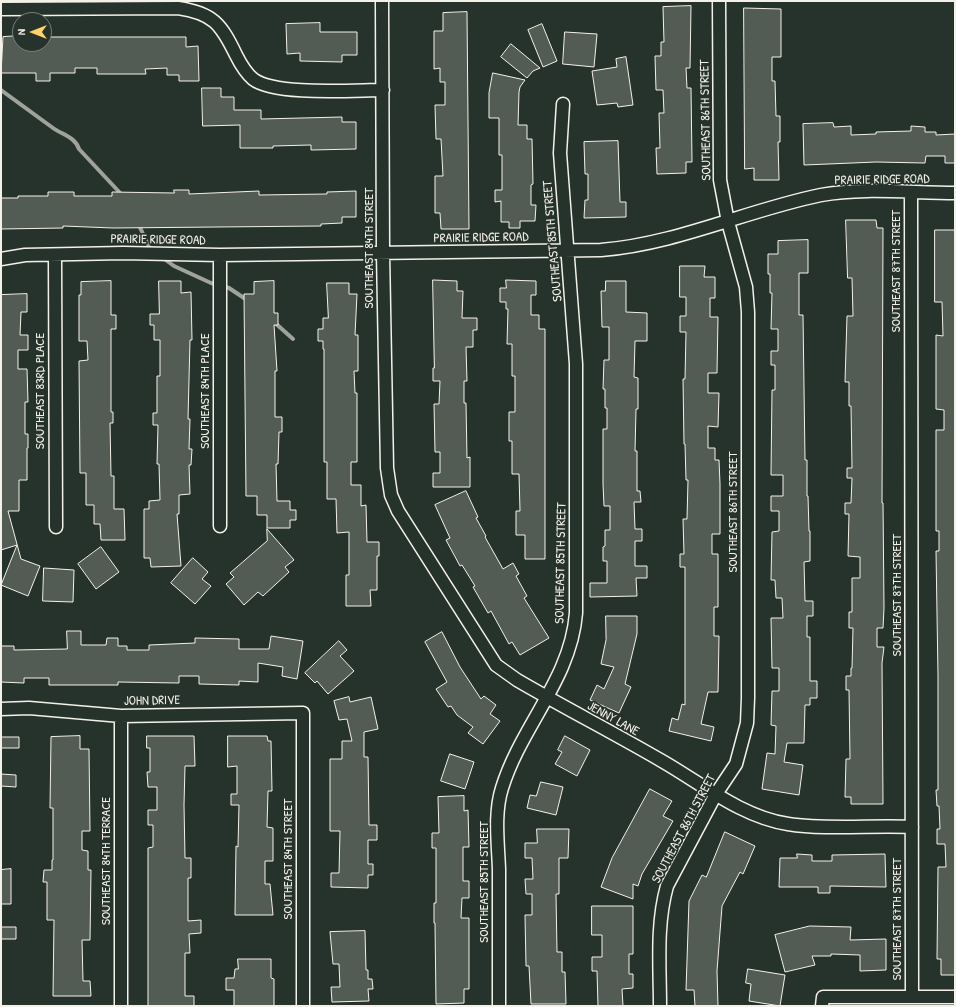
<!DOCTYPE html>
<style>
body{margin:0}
#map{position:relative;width:956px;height:1007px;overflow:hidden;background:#26332d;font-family:"Patrick Hand",sans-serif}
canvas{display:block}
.frame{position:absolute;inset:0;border:2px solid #f4f1e8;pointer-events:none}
.north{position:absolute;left:12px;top:12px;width:40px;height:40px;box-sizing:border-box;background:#26332d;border:1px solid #787f78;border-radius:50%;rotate:270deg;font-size:11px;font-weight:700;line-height:16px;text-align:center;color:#f4f1e8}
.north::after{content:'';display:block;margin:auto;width:14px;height:18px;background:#ffd166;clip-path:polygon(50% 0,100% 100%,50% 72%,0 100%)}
</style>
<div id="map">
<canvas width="956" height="1007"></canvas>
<div class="frame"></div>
<div class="north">N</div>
</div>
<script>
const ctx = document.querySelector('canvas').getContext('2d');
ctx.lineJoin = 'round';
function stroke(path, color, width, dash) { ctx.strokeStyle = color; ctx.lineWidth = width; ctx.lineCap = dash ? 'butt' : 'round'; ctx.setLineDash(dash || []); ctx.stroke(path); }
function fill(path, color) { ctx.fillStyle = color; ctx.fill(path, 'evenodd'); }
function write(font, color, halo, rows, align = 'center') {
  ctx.font = font + ' "Patrick Hand",sans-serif'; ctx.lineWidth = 3.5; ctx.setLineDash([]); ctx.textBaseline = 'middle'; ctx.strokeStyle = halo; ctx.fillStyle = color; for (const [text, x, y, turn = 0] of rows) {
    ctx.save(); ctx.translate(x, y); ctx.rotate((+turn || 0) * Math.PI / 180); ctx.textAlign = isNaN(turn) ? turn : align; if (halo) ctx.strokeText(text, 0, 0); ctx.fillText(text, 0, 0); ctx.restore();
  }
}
stroke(new Path2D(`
 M1 90 53 128C63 135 75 137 79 149L122 195
 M138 223 149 247 153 250
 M163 258 174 266 211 283 229 288 247 300
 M274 322 293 339`), '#9fa39b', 4);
const building = new Path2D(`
 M691 6 690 68H686L687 88H691L692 162H686V173L657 174 656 148H660L659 113H664L663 90H656L655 56H661V42H664L663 7Z
 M744 8 781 9V57H772V81H775L776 116H780V142H778L779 180H754V168L745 169Z
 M467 12 469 229H441L440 213H435V176H443L441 139H436L435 105H445V82H440V68L434 69V31H443V13Z
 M320 23V32H357V55H342V62L300 61V53L287 54 286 24Z
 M542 24 557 61 543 67 528 30Z
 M565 32 597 34 594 67 563 64Z
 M20 36V44H44V37H186V47L198 46 199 81H179V75H167V68L145 69 146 74H97V68H75V73H50V81H36V73H1L3 37Z
 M511 44 540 68 533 71 527 78 501 57Z
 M626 57 633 105 618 107 617 103 597 105 592 71 617 67 616 59Z
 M493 73 525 80 520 87 519 92 518 125H527V139H532L533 184 531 185V205H536L535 221H520V228H509V222H501V201L495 202V190H502V155H499V118H489V93Z
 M202 88H221V97H234V110H261V119L342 117V122H356V149L311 150V145L273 146V148H240V125L203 126Z
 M833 123 834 127 851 126V135L876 134V132L911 131V126L925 127V132H936V135L955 134V163H945V156H926L925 163 876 162 804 165 803 124Z
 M618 141 620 202H626V217L584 218 585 200H588V174H585L584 142Z
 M174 190H189V194L259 191V195L327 194V192L356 191V217H342V223L321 224V226L113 228 63 226V228L1 229V198H18V196H48V192H74V196H112V192L174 193Z
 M846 220H876L877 228H883L882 503H883L884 608 883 628H877V647H884L882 663 883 804H851V797H845L846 759H850L849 690H846V676H851V668H852L853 628H849V612H852V578H860V557L848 556 849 514H845V503H851L852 478H847V468H852L851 406H849V382H845L847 316H853L852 278H848Z
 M935 230H955V975H941V959H937L938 867H946L945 844H937V829H940L939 806H937L936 790H938V676L936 551H939V531H936V430H944V410L936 409V335L943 336 942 302H935Z
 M808 240V273H799V315H803L805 460H807V496H808L809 531H810V561L804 562 805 601H813V616H807V637H810V681H817V698H810V705H805L804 743H787L784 762 803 765 799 795 762 789 767 753 775 754 776 726 771 725 772 691H779V668H772L771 618H783L782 598H776L775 580H771L772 532 779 531V511H771V496H783V475H771L772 390H775V365H771V351H778V329H771L772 293H770V274H768V254H778V241Z
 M680 266H705L704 277H715V298H710V317H718L717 373H708V393H719L718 427 708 426V448H715V460H719L720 484V534H712V554H718V607H714V636H719L718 692H708L701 724 714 727 711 741 669 731 672 718 678 720 682 704 685 705V567H680V554H684L683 519H687L688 480H686L685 444H684L683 379H685L686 332H680V316H686V297H680Z
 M433 280 457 281V291H463L462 318H477V330H473V347H466L467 381H464V403H466L467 458 470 457V487H433V473H440V452H435L434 404H439L440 381H433V368H434Z
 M506 280 536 281V295H531V315H539V329H545V559H525V535H516V511H520L519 474H512V441H509V412H515V376H512V344H507L508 309H506V302H500V288H506Z
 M111 281V315H116V329H111V412H113V423H110L111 476H114V509H124L125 540H101L100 524H94V505H86V473H80L79 361 88 360 87 341H79V295H81V282Z
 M159 281H181V293L191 292 192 340H190L188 419H190L189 449H192L191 465H189L190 494 179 495V514H177L181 566 151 567 150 558H144V509H149V501L160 500 159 464H157L158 425H153V413H157V376H160V340H154V325H150V314H159Z
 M274 281V313H278V325H274L277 371H275V417H282V432H279L278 464H276L277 501H290V510H296V520H290V528H267V515H257V496H246L244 294H254V282Z
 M606 281H626V312L647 313V341H635L634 377 638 378V409H636L635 451H637V491H640L641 502H634L635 529H642V541H635V566H647V578H636L637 596 590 597V583H607V561H603V547L605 546V530H610V506H604L603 484V429H607V408H605V389H603L604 360H609V327H602L601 291H605Z
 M327 283H349V294H357L355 335H358V371H354L355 393H357V462H351V485H361V506L366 505 367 542H379V556H377V590H370L371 606H346V575H349V532L337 533 336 499H327V462H324V349H323V341H318V329H323V318H328Z
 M27 294V312H21L20 335H28V350H18V369H27L28 402H25V434H28V448H27V480H19V511H8L21 559 40 566 28 596 1 585 17 545 1 550V295Z
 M466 491 478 517 476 518 486 536 485 537 503 569 513 563 519 574 516 576 527 596 524 598 549 638 520 655 512 642 509 644 491 611 488 613 473 587 475 586 462 565 460 566 446 540 450 538 435 505Z
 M267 529 294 560 285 567 289 572 263 596 258 592 244 605 226 584 234 577 230 573 267 541Z
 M101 547 119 572 96 589 78 564Z
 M193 558 208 572 202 579 211 586 195 604 171 583Z
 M44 568 74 570 73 602 43 601Z
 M606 616H637V634L625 684 631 687 619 713 590 700 597 685 604 689 614 667 601 664 606 640Z
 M67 631H81V645H106L107 638H118V646H127V650H149V645L195 643V638L239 639V649H269L271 636 303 641 297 679 282 676 283 667 258 663V682L239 681V685L199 684V676H179V683L118 682V685H49V678H24V683L1 682V646H14V650L67 649Z
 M442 632 460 667 481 699 484 696 496 705 490 714 500 721 483 744 468 733 473 727 457 715 451 706 448 707 436 689 447 682 425 642Z
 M339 641 347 650 340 656 354 671 328 694 317 681 315 683 305 673Z
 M349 697 350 702 371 697 378 729 364 732V757H368L369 825H377V840H368V864H373V875H368V888L331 887V873H339L340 831H330V759H342V741H352L347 719 339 720 334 701Z
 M80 736V749H89L90 831H82V850L88 851V870H91L90 940H82L83 981H90L91 996H53L54 920H47V882H43L44 870H52V860H53V808H50L51 737Z
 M147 736H194L195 766H185L184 805 185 858H191V878H188V921L201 920V933L189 934 190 953H185V996H194V1006H148V848L153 847V825H148V810H157V787H148L147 772H150V748H147Z
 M228 736H267L268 741H271L272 791H268L267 827 273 828V861H265V884H270L273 915H235L236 846 238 847 239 805H231V794H237V766L228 767Z
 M565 736 590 750 577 776 555 764 562 752 558 750Z
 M1 737H19V748H1Z
 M450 754 474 762 465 789 441 781Z
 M1 774 16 775V787L1 786Z
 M541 782 563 787 556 815 527 808 530 795 536 796Z
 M650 789 672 801 663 816 673 821 642 874 638 886 633 884V899L601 887 612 858Z
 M464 796V811L468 810 469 847H463V881H469V898H462L461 918H469V989H464V1003L436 1004 435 923H434V903H436V848H432V833H439L438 797Z
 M537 829H569L568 858H559V894H556L557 952H562V972H565L566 1004H531L529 966H526L525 915H532V894H526L525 879H533L532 858H525V843H537Z
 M725 832 755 846 743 874 740 872 722 906 717 971 718 1006H695L694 990H686L689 901 702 875 706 877Z
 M797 854 812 855V861H832V855L885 854 886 887 830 886V893H818V887H779L780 858H797Z
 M11 869V904H1V870Z
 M592 906H633V954H629V974H633V988L622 989 623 1006H598L597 971H592V957H602V935H592Z
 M810 926 851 927 850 940 886 939V970L860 971V955L831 954V956H812L815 965 785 972 775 935Z
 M1 927H16V939H1Z
 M365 931 366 970H368V979H372L373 989H368L369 1001 332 1002 331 987H340L339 964H333L330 932Z
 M238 959H271V978L274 979V1006H234V990H226V978H234L235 969H238Z
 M748 969 785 975 780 1006 749 1001 751 984 746 983Z`);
fill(building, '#525c55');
stroke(building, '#f4f1e8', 1);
const street = new Path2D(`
 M382 1 383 253 387 468 391 495 398 511 496 665 517 680C565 708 614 733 662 761 702 784 742 817 788 824 826 830 873 825 912 827
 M1 9 178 8C213 13 221 24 236 55 240 63 246 73 253 79 275 96 354 90 383 90
 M911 193 912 997
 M55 255 56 527
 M220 255V526
 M1 259 25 255 123 253 220 255 601 250C677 244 747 210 821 195 862 187 913 193 955 193
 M1 709 29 708 121 716 303 713V1006
 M121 716V1006
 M499 1006C499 960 499 915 499 869 498 843 494 813 502 788 521 726 571 679 576 613V364L560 153 563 104
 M660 1006C660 967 656 925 667 886L716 794 736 764 747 723 748 698V312L746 287 728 222 720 180 719 1
 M822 1006 823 997H955`);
stroke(street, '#f4f1e8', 15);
stroke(street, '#26332d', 12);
write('13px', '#f4f1e8', '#26332d', [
 ["SOUTHEAST 86TH STREET",706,120,-91],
 ["PRAIRIE RIDGE ROAD",882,180,-1],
 ["PRAIRIE RIDGE ROAD",481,238,-1],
 ["PRAIRIE RIDGE ROAD",158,240,1],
 ["SOUTHEAST 85TH STREET",553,241,-95],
 ["SOUTHEAST 84TH STREET",370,248,-90],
 ["SOUTHEAST 87TH STREET",897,271,-90],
 ["SOUTHEAST 83RD PLACE",41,391,-90],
 ["SOUTHEAST 84TH PLACE",206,391,-90],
 ["SOUTHEAST 86TH STREET",734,512,-90],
 ["SOUTHEAST 85TH STREET",561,563,-89],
 ["SOUTHEAST 87TH STREET",898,595,-90],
 ["JOHN DRIVE",152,701,-1],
 ["JENNY LANE",613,719,29],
 ["SOUTHEAST 86TH STREET",684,829,-62],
 ["SOUTHEAST 84TH STREET",289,859,-90],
 ["SOUTHEAST 84TH TERRACE",107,861,-90],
 ["SOUTHEAST 85TH STREET",485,882,-90],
 ["SOUTHEAST 87TH STREET",898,919,-90]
]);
</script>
